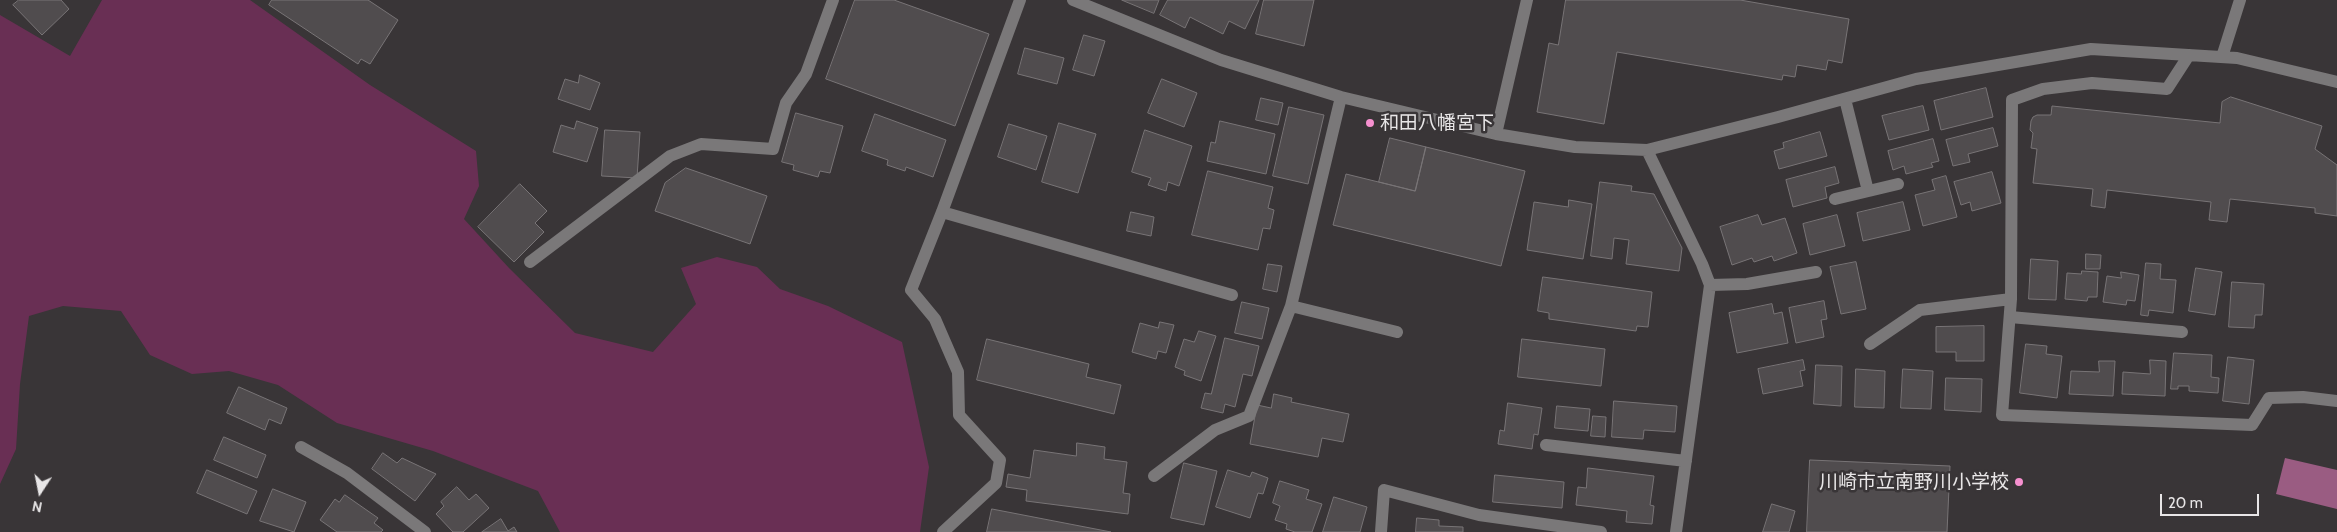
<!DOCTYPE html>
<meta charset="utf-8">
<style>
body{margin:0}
#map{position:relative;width:2337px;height:532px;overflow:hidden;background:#393537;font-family:Cabin,sans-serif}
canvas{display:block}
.north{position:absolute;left:15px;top:467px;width:50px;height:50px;-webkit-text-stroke:4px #393537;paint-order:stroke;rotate:191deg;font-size:14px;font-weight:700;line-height:20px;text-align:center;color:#e8e6e7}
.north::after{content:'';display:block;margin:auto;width:18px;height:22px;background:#e8e6e7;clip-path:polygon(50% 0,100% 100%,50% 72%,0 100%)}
.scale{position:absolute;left:2160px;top:494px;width:99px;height:22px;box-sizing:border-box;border:2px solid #e8e6e7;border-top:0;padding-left:6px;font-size:15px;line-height:18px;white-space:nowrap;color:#e8e6e7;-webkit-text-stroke:4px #393537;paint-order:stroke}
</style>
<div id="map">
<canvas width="2337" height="532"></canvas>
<div class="north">N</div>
<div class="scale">20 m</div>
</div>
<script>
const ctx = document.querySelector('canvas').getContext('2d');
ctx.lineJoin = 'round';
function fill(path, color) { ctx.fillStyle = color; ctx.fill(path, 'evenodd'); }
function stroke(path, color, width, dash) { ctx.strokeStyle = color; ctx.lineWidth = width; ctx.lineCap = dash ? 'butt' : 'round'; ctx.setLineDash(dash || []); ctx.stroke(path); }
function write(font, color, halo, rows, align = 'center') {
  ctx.font = font + ' Cabin,"Noto Sans JP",sans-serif'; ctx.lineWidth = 5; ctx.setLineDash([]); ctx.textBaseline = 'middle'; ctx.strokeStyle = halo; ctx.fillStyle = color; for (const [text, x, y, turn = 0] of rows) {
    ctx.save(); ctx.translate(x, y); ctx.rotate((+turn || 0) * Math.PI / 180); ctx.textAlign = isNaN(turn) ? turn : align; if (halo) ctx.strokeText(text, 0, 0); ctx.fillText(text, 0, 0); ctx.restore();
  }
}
fill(new Path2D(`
 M102 0H250L370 85 476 151 479 186 464 219 509 268 575 333 653 352 696 304 681 268 717 257 757 267 780 289 828 306 902 342 929 467 920 532H560L538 491 433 451 337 423 278 385 229 371 192 374 150 355 121 311 63 306 29 316 20 384 16 449 0 484V15L70 56Z`), '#692f54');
fill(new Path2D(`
 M2285 458 2337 470V509L2276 494Z`), '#9a5c82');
const building = new Path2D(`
 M19 0H61L69 9 42 35 13 5Z
 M272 0H368L398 20 370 64 361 59 358 64 269 5Z
 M855 0H894L989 34 955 126 826 79Z
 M1122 0H1159L1154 13Z
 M1168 0H1259L1245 29 1229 21 1223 34 1190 17 1185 28 1160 15Z
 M1264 0H1314L1304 46 1256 34Z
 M1566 0H1740L1849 19 1842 63 1828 60 1826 70 1797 65 1795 77 1783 75 1782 80 1617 52 1604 124 1537 112 1549 43 1558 45Z
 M1084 35 1105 41 1094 76 1073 70Z
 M1025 48 1064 58 1057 84 1018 74Z
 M580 75 600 83 590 110 558 99 565 79 578 83Z
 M1162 79 1197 93 1184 127 1148 113Z
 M1986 88 1993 117 1941 130 1934 101Z
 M2231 97 2322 126 2315 149 2337 165V216L2315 213V208L2230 199 2227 222 2209 220 2211 202 2107 190 2105 208 2091 206 2093 189 2033 183 2037 149 2031 148 2033 133 2030 130 2031 121 2033 117 2037 115H2051L2052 106 2220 123 2222 102Z
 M1261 98 1283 103 1278 125 1256 120Z
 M1923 106 1929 130 1889 140 1882 116Z
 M1289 107 1324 115 1308 184 1273 176Z
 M796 113 843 126 830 173 820 171 818 177 793 170 794 165 782 162Z
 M875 114 946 140 933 177 906 167 905 171 887 165 888 160 862 151Z
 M577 121 598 128 587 162 553 152 561 125 574 129Z
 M1220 121 1275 134 1266 174 1207 161 1211 142 1215 143Z
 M1059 123 1096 134 1078 193 1042 182Z
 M1009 124 1047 136 1036 170 998 157Z
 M1993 128 1998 146 1968 154 1970 162 1953 166 1946 140Z
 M605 130 640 132 637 178 602 176Z
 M1145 130 1192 146 1179 186 1168 182 1166 191 1148 185 1151 178 1132 172Z
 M1820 132 1827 156 1779 169 1774 151 1784 148 1783 143Z
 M1390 138 1426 147 1415 191 1379 182Z
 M1933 139 1939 161 1931 163 1933 167 1906 174 1904 166 1893 170 1888 151Z
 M1426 147 1525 171 1501 266 1333 225 1346 174 1415 191Z
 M1835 167 1839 183 1825 187 1827 198 1793 207 1786 180Z
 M686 168 767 196 750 244 655 211 665 183Z
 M1208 171 1273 187 1268 208 1274 210 1270 229 1263 228 1258 250 1192 235Z
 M1992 172 2001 203 1972 211 1970 202 1961 205 1954 182Z
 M1946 176 1957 217 1923 226 1915 195 1935 190 1932 180Z
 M1600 182 1632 186 1631 191 1654 194 1682 248 1679 271 1626 264 1629 240 1614 238 1612 259 1591 256Z
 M520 184 547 211 535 223 544 232 514 262 478 227Z
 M1569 200 1592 204 1583 259 1527 250 1534 202 1568 207Z
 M1903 202 1910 230 1863 241 1857 213Z
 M1131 212 1154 217 1151 236 1127 231Z
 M1758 215 1762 225 1785 218 1797 253 1774 261 1772 256 1754 262 1752 258 1732 265 1720 227Z
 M1837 215 1845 246 1810 255 1803 224Z
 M2086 254 2101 255 2100 269H2086Z
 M2031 259 2058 261 2056 300 2029 299Z
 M1856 262 1866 309 1841 314 1830 267Z
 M2146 263 2161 264 2160 279 2176 280 2173 313 2149 310 2148 316 2141 315Z
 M1268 264 1282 266 1277 292 1263 289Z
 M2196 268 2222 272 2215 315 2189 311Z
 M2082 271 2098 272 2097 297H2088L2087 301 2065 299 2067 273 2081 274Z
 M2121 272 2139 275 2135 301 2127 300 2126 305 2103 302 2107 276 2121 278Z
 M1543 277 1652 292 1648 327 1637 326 1636 331 1549 319V313L1538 311Z
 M2232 282 2264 284 2262 315H2255L2254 328 2229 327Z
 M1824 301 1827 319 1821 320 1824 337 1796 343 1789 308Z
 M1242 302 1269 308 1262 339 1235 333Z
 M1772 304 1774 314 1782 312 1788 343 1737 353 1729 313Z
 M1160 322 1174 325 1166 353 1158 351 1156 359 1132 352 1140 323 1158 328Z
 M1984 326V361H1956V352H1936V327Z
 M1199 331 1216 336 1201 381 1184 375 1185 371 1175 367 1184 339 1194 342Z
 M1225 338 1259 346 1252 376 1243 374 1235 407 1225 404 1223 413 1201 408 1205 393 1211 394Z
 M987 339 1089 364 1086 377 1121 385 1114 414 977 380Z
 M1522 339 1605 349 1601 386 1518 377Z
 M2026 344 2047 346 2046 354 2062 356 2057 398 2020 393Z
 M2174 353 2212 355 2211 377 2219 378 2218 393 2189 391V386H2178V389H2171Z
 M2228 357 2254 360 2249 404 2223 401Z
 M1803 360 1805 370 1800 371 1803 386 1763 394 1758 369Z
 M2150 360 2166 361 2165 396 2122 394 2123 372 2150 374Z
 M2099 361H2115L2113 396 2069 394 2071 371 2099 372Z
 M1816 365 1842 366 1841 406 1814 404Z
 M1856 369 1885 371 1884 408 1855 407Z
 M1903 369 1933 371 1931 409 1901 408Z
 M1946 378 1982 379 1981 412 1945 410Z
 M239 387 287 408 281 424 269 419 265 430 227 413Z
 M1274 394 1292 398 1291 402 1349 414 1343 442 1322 438 1318 457 1250 444 1257 405 1271 408Z
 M1614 401 1677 406 1675 432 1644 430 1643 439 1612 437Z
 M1508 403 1542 408 1538 435 1534 434 1532 449 1498 444 1500 430 1504 431Z
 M1557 406 1590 409 1588 431 1555 428Z
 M1593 416 1606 417 1605 437 1591 436Z
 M224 437 266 455 257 478 214 460Z
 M1077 443 1105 447 1104 459 1127 462 1123 493 1130 494 1128 514 1026 501 1027 490 1006 487 1008 474 1030 478 1034 450 1076 456Z
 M383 453 397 463 402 458 436 474 415 501 372 469Z
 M1810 460 1950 466 1947 532H1807Z
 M1184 463 1217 471 1204 525 1171 518Z
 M1588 468 1654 476 1650 505 1654 506 1652 524 1626 522 1627 511 1576 505 1578 487 1586 488Z
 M207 470 257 491 247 514 197 493Z
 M1228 470 1250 477 1252 472 1268 478 1263 494 1258 493 1250 518 1216 507Z
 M1495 475 1564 482 1562 508 1493 502Z
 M1280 481 1309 490 1306 499 1322 504 1312 532H1295L1286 529 1287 524 1275 520 1280 506 1273 503Z
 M457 487 469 500 476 494 489 508 463 532H453L436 514 444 506 441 502Z
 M273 489 306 502 294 532 260 521Z
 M345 495 378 518 374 523 383 530 381 532H337L320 520 335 499 339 502Z
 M1334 497 1367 507 1360 532H1323Z
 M1772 504 1795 511 1789 532H1763Z
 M992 509 1111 532H987Z
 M1417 518 1439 520V526L1463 527V532H1416Z
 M501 519 508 531 514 527 517 532H482Z`);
fill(building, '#504c4e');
stroke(building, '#787476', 1);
stroke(new Path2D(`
 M1073 0 1221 60 1341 97 1496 134 1575 147 1647 150 1778 117 1916 79 2091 49 2237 58 2337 82
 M2189 55 2167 89 2092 83 2043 89 2012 100 2011 299 2002 415 2252 425 2269 398 2303 397 2337 401
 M2222 57 2240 0
 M1845 99 1868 191
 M1496 134 1527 0
 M1647 150 1702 264 1710 285 1676 532
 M1835 199 1898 184
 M942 212 1232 295
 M530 262 670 156 701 144 773 149 786 103 806 74 833 0
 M1710 285 1747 284 1816 272
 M1291 306 1397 332
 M2010 317 2182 332
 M1870 344 1920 310 2011 299
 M1546 445 1686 461
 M301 447 347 473 425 532
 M1154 476 1215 430 1249 416 1291 306 1341 97
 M943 532 996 483 1000 460 959 415 958 372 935 319 911 290 942 212 1020 0
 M1381 532 1384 490 1479 515 1601 532`), '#7a7879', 12);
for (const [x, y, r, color] of [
 [1370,123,5,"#f690cf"],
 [2019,482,5,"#f690cf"]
]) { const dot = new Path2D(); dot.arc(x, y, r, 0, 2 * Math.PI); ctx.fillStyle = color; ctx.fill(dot); stroke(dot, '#393537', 2); }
write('19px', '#e8e6e7', '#393537', [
 ["和田八幡宮下",1380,123],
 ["川崎市立南野川小学校",2009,482,"right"]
], 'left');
</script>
